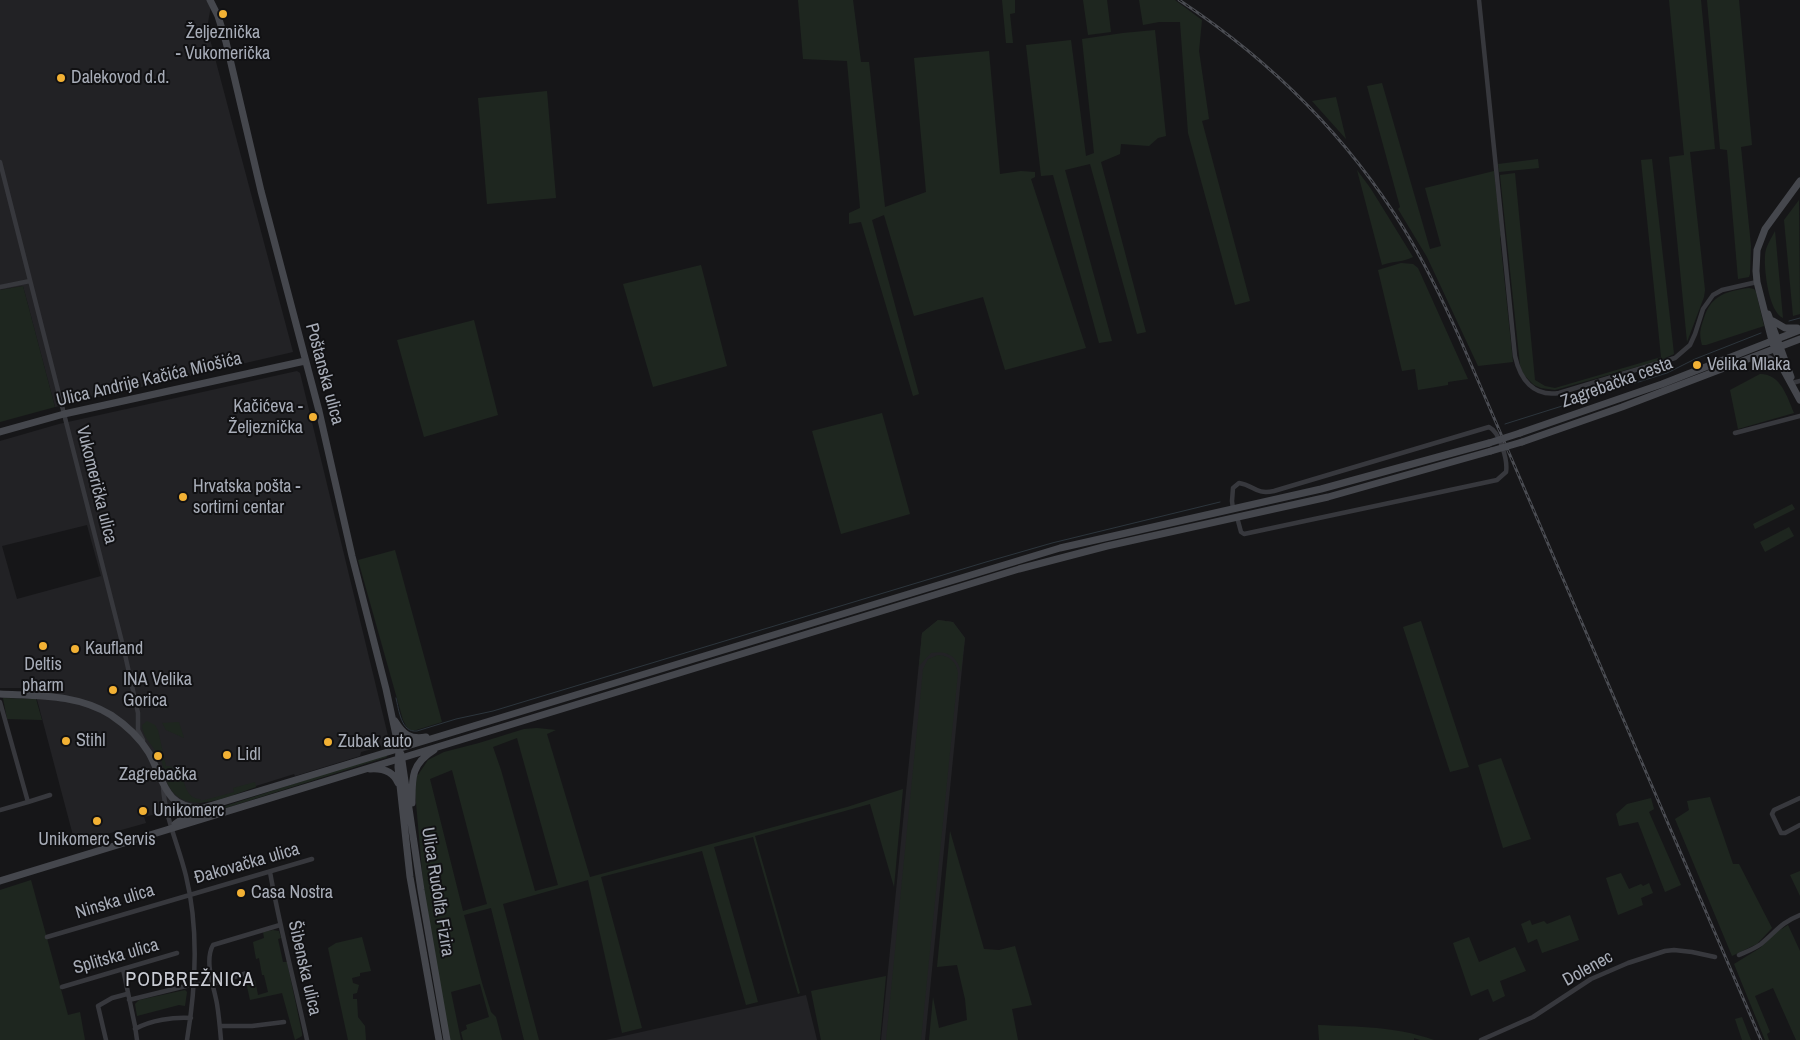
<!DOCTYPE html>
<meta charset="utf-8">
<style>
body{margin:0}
canvas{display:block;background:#161618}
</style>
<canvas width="1800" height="1040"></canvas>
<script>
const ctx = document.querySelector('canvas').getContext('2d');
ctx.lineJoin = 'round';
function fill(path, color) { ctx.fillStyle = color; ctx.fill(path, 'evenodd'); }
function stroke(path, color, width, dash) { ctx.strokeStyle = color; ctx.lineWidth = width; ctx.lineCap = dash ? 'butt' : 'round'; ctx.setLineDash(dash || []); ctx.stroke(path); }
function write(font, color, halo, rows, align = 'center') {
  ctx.font = font + ' "Archivo Narrow",sans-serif'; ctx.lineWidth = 4; ctx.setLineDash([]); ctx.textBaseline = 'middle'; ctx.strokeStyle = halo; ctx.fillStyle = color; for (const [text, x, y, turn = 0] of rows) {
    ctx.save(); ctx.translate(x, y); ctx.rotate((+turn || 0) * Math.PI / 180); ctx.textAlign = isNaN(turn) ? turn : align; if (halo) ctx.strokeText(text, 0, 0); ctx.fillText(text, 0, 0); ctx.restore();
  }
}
fill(new Path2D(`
 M0 0H212L207 28 293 352 55 407 23 286 0 290Z
 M297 371 300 373 390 744 361 752 360 756 295 776 294 774 205 802 144 817 146 823 75 843 34 688H0V441L59 424ZM87 525 101 576 17 599 2 546Z
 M938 620 953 622 965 638 925 1040H881L922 633Z
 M806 995 817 1040H606Z`), '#222225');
fill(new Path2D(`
 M798 0H853L861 62H869L885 207 926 192 914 58 989 51 1000 174 1021 171 1035 172V177L1031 179 1086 348 1005 370 983 297 914 316 884 215 872 220 919 394 913 396 861 222 849 224V213L860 208 847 61 803 59Z
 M1002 0H1015V13L1010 14 1013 43H1006Z
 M1083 0H1107L1111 32 1088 35Z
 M1139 0H1175L1202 20 1199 51 1209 119 1202 121 1250 301 1235 305 1188 133 1180 22H1159L1143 25Z
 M1669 0H1701L1715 149 1690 152 1705 290 1704 297 1687 342 1669 157 1684 155Z
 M1707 0H1739L1752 145 1741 147 1751 246 1750 274 1749 277 1738 279 1727 150 1720 149Z
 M1155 30 1166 136 1158 138 1149 146 1121 144 1120 154 1101 162 1146 332 1137 334 1090 164 1065 170 1112 341 1099 343 1053 175 1041 176 1026 45 1071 40 1086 156 1094 153 1082 39 1123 33Z
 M1382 83 1430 249 1441 246 1425 188 1494 171 1501 235 1500 238 1513 362 1478 366 1427 257 1398 209 1400 207 1367 86Z
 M547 91 556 198 487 204 478 98Z
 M1336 97 1346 139 1312 101Z
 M1538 159 1539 168 1499 172 1498 164Z
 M1652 159 1674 354 1661 360 1555 390 1541 388 1534 385 1523 374 1520 365 1500 175 1515 173 1535 380 1545 386 1555 388 1661 357 1641 160Z
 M1357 170 1371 189 1413 257C1404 262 1393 261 1382 265Z
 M1799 200 1800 314 1793 316 1784 220Z
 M1775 231 1783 318C1769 312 1764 271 1765 256 1765 247 1771 239 1775 231Z
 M1401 263 1413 264 1418 268 1468 379 1448 382V385L1418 390 1415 369 1402 371 1378 270Z
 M701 265 727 366 653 387 623 284Z
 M23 286 55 407 0 422V290Z
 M1749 288 1754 289 1756 292 1764 326 1706 345H1702C1699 333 1700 330 1704 318 1711 295 1727 291 1749 288Z
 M474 320 498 415 424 437 397 340Z
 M1760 374C1781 374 1787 397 1794 413L1738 429 1730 390Z
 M882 413 910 514 841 534 812 431Z
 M1792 504 1795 509 1755 529 1753 524Z
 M1789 527 1794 536 1765 552 1760 542Z
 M395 550 442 722 413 731 407 728 403 720 358 560Z
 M938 620 953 622 965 638 961 672C957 656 947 650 931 653L919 666 922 633Z
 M1421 621 1469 767 1450 772 1403 627Z
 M938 655C950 656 956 661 958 673L921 1040H886L923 669 928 659Z
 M3 698 36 699 42 720 7 719Z
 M147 721 155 725 158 730 166 766H170L174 769H181C184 781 185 798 200 799L201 801 234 792 233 788 255 782 256 787C232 795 187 817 170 788 164 779 165 768 160 758 155 748 142 737 142 725Z
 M179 722 184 738 166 730 162 723Z
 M537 728 556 730 547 734 590 877 847 807 903 789 894 887 870 804 755 836 800 993 798 994 753 837 714 847 758 1002 746 1005 702 851 601 877 642 1028 622 1033 588 880 503 904 539 1040H524L491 908 464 915 482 983 491 1012 496 1017 502 1040H463L461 1032 467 1029 466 1025 489 1017 480 984 451 992 461 1040H450L424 894 415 791 417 775H418L428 760 444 752 479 743 524 729ZM517 738 558 885 535 891 501 770 493 747ZM452 770 487 904 463 911 430 779Z
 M386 754 387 757 185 821V819Z
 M1501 758 1531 839 1503 848 1478 765Z
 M1710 797 1733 864H1739L1772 928 1757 944 1732 956 1675 819 1689 810 1687 801Z
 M1651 798 1654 809 1649 812 1681 885 1665 892 1638 822 1619 826 1616 814 1627 804Z
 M950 831 984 949 999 950 1015 946 1032 1005 1012 1009 1018 1040H929L933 997 939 1028 967 1020 965 999 957 965 937 967Z
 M1800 871V896L1790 875Z
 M1621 873 1629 889 1641 884 1643 886 1649 883 1653 893 1641 898 1643 905 1618 915 1606 878Z
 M31 880 68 1015 80 1012 85 1040H0V890Z
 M1570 915 1579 940 1542 953 1537 939 1528 943 1521 924 1530 920 1532 925 1544 921 1547 924Z
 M1788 925 1800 951V1040H1796L1773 988 1755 996 1770 1032 1767 1034 1769 1040H1765L1734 964 1760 948 1775 933Z
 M273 930 279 931 281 938 278 939 283 962H287L302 1033V1036L295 1040 282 993 250 1000 246 982 255 980 258 995 268 992 264 975H262L259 958 256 959 253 942 264 938 263 932Z
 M362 937 371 971 360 973V976L352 978 353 983 359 985 357 993 353 994V999H357L358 1017 365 1026 366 1040H348L328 948 336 943Z
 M1469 937 1479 962 1515 947 1526 971 1500 981 1505 996 1493 1002 1488 989 1471 996 1453 943Z
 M886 976 880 1040H821L811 991Z
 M185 990 187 992 185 1006 179 1005 137 1016 135 1004 139 1000Z
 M1742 1017 1751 1040H1742L1735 1019Z
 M1318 1025C1359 1027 1394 1026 1434 1040H1420L1414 1038V1040H1319Z`), '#1e261f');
stroke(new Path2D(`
 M1789 321 1800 318
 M1505 424 1667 373 1695 359 1761 333
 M396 698C399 710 401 733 417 731L456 719 493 711 986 562 1052 543 1220 502`), '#2c353c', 1);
stroke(new Path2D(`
 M1479 0 1515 356C1520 379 1533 397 1559 393L1675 358 1690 345 1695 334 1703 309 1713 295 1722 290 1757 282
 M0 162 124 650 138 713V730L143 740
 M0 287 30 281
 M1792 383 1800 381
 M1735 433 1800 416
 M1233 509 1232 501 1233 488 1239 483C1254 485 1255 495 1274 491L1489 427C1500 432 1508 461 1506 472L1497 480 1244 534 1241 532 1237 517
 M0 702 28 802 0 810
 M163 787C165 817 179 847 186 876 199 929 196 986 187 1040
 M1800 798 1774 810 1772 814 1781 833H1785L1800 825
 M28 802 50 795
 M270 872C280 929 295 984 307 1040
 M47 937 312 859
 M1739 955C1746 952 1754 949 1761 944 1776 932 1780 923 1800 915
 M123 969 135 1026 137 1040
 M62 987 177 953
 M129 1000 194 984H213L247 973
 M220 1026H252L284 1022
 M135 1029C151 1020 173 1017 191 1018
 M106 1040 98 1006 112 998 127 994
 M221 1040C220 1028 219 1016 217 1004 214 987 204 961 213 945L280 925
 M1481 1040 1533 1017 1591 979 1628 963 1665 951 1674 950 1692 952 1715 957`), '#37383d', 4.5);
stroke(new Path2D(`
 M210 0 218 16 226 42 261 191 319 411 352 556 386 689 399 749 398 767 410 877 439 1040
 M1800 181 1765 229 1757 250 1756 271 1757 282 1772 341 1782 367 1800 400
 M1768 314 1791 377
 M1773 321 1785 328H1797
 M1757 357 1770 359 1781 367
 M0 432 64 414 305 361
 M1520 433 1662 384 1800 330
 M1522 442 1622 407 1800 339
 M0 694C39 696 77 694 111 715 126 725 140 738 149 753 164 780 164 809 203 808L1060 548 1321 489 1489 443
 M395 721C403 734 410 740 426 737
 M401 754 421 890 447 1040
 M370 769C383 768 393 771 398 783
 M412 803C412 778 411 764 434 750
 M175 824 182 819 208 811
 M0 881 1019 569 1107 546 1328 497 1491 451`), '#45474d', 7);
const rail = new Path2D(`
 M1179 0C1270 60 1347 136 1404 229 1426 265 1444 303 1461 341L1761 1040`);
stroke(rail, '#4a4c52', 3);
stroke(rail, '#111113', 1, [4]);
stroke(new Path2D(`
 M1489 443 1520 433
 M1491 451 1522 442`), '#45474d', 7);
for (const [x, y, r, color] of [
 [223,14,5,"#f2b134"],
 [61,78,5,"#f2b134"],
 [1697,365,5,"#f2b134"],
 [313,417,5,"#f2b134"],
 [183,497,5,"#f2b134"],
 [43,646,5,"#f2b134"],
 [75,649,5,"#f2b134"],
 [113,690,5,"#f2b134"],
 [66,741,5,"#f2b134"],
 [328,742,5,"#f2b134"],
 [227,755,5,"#f2b134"],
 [158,756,5,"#f2b134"],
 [143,811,5,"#f2b134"],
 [97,821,5,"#f2b134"],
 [241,893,5,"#f2b134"]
]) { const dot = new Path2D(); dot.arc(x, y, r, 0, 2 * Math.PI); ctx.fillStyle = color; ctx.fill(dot); stroke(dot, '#111113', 2); }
write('18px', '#a8adb8', '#111113', [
 ["Željeznička",223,33,"center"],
 ["- Vukomerička",223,54,"center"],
 ["Dalekovod d.d.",71,78],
 ["Velika Mlaka",1707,365],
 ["Kačićeva -",303,407,"right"],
 ["Željeznička",303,428,"right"],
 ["Hrvatska pošta -",193,487],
 ["sortirni centar",193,508],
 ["Kaufland",85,649],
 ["Deltis",43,665,"center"],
 ["pharm",43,686,"center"],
 ["INA Velika",123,680],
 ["Gorica",123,701],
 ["Stihl",76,741],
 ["Zubak auto",338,742],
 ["Lidl",237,755],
 ["Zagrebačka",158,775,"center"],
 ["Unikomerc",153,811],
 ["Unikomerc Servis",97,840,"center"],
 ["Casa Nostra",251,893]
], 'left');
write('18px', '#a8adb8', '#111113', [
 ["Poštanska ulica",324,374,75],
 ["Ulica Andrije Kačića Miošića",149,380,-13],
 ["Zagrebačka cesta",1617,383,-20],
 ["Vukomerička ulica",96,485,76],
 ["Đakovačka ulica",247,864,-16],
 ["Ulica Rudolfa Fizira",437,892,81],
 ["Ninska ulica",115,902,-17],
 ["Splitska ulica",116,957,-16],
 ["Šibenska ulica",304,968,77],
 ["Dolenec",1588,969,-29]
]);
ctx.letterSpacing = '1px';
write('20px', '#c9ccd4', '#111113', [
 ["PODBREŽNICA",190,981]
]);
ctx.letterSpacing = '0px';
</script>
